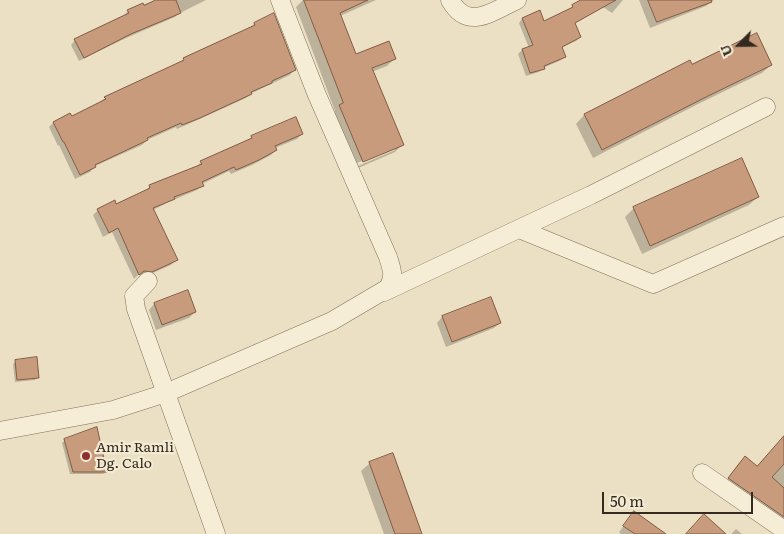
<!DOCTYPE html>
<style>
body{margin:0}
#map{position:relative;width:784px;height:534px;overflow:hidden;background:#ebdfc4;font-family:Literata,serif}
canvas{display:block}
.north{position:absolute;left:714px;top:20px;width:50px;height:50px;-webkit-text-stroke:4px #f3ead3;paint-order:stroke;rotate:247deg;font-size:14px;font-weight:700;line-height:20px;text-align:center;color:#352a1f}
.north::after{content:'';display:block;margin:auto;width:18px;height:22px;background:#352a1f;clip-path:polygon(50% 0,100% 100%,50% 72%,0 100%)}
.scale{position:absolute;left:602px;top:492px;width:151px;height:22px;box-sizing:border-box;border:2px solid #352a1f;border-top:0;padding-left:6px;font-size:15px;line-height:18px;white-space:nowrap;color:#352a1f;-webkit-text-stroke:4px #f3ead3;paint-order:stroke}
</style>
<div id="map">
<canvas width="784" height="534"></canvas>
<div class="north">U</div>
<div class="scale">50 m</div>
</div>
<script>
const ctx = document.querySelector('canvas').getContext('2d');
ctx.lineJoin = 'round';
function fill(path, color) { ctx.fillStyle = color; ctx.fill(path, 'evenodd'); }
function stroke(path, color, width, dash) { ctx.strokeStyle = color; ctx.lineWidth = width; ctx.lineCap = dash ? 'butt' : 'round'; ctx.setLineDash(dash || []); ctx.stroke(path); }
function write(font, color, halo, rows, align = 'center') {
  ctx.font = font + ' Literata,serif'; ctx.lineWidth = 4.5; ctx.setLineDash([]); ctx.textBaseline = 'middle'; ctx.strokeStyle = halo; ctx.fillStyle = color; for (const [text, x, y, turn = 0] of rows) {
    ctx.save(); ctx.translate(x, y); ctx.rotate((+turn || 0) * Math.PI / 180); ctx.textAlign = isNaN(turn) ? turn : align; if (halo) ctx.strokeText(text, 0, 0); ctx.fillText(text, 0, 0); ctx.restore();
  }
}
fill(new Path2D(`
 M157 0H206L180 13 175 17 126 38 79 61 71 45 75 40 123 16 128 11Z
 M303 0H376L340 16 355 56 395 58 387 66 372 72 403 144 395 152 356 169 332 114 335 111 296 7ZM395 147V150L358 166 357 163Z
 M584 0H623L612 13 603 7 574 24 580 37 576 41 561 48 565 56 561 60 543 68 539 72 526 76 518 54 522 50 529 48 519 23 522 19 543 23 569 10Z
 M639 0H714L706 6 650 28Z
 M273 15 294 70 290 75 250 94 246 98 193 122 177 129 176 127 147 140 142 145 95 166 90 172 75 179 59 145 58 146 49 127 53 123 71 118 100 102 105 98 179 63 184 59 251 28 254 24Z
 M690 62 691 65H771L762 73 698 104 593 158 576 124 584 115Z
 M302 134 297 139 275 148 276 150 271 155 252 165 231 174 229 171 202 184V185L197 190 171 201 153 210 176 260 171 265 146 276 138 275 134 279 112 232 103 237 93 215 98 210 116 205 145 192 150 186 196 167 201 162 247 142 252 137Z
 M758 197 749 205 642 254 625 217 634 208Z
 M491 298 500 323 494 328 446 347 437 323 442 317Z
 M154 304 195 312 189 318 156 330 149 310Z
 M16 361 38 377 35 380 15 382 13 364Z
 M65 440 106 472 103 474H70L62 443Z
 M784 448V526L724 484 739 463 757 467Z
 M370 463 420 534H384L361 471Z
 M634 513 664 534H621L619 532Z
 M736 529 742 534H731Z`), '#0003');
const building = new Path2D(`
 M156 0H176L181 13 131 34 84 58 74 39 129 13 127 10 143 3 144 5Z
 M304 0H368L340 13 356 54 389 41 396 59 372 68 404 145 363 162 339 105 343 103Z
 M581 0H616L575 23 581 37 562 47 566 57 544 66 545 69 530 73 522 49 533 45 522 18 540 10 544 21 573 7 572 5Z
 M648 0H711L712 2 657 22Z
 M274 13 296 70 272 81V83L251 92 252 94 200 118 182 125 181 123 147 138 148 140 95 165 96 167 80 175 64 142H63L53 122 70 113 72 116 106 99 104 97 184 60 183 58 255 25 254 23Z
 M757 33 772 65 708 96 602 150 584 114 690 60 692 64Z
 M296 117 303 134 275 146 277 150 259 160 236 170 234 167 202 182 204 186 174 197 175 199 153 208 178 260 152 272 144 271 139 275 118 228 109 233 97 209 115 200 116 204 150 188 149 185 202 164 200 161 252 138 251 136Z
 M742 158 759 197 650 246 633 207Z
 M188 290 196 312 162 325 154 303Z
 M491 297 501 323 452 342 442 316Z
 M37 357 39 378 17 380 15 360Z
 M97 427 107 472H73L64 439Z
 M784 436V464L772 477 784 488V517L728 478 745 456 757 466Z
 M393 453 422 534H395L369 462Z
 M634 511 666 534H635L623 526Z
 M704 514 726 534H686Z`);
fill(building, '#c79b7c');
stroke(building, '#825c43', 1);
const minor = new Path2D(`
 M450 0C468 32 493 11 517 0
 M519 229 653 284 784 226
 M148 281 134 296 136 309 216 534
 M384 292 591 195 766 107
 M0 431 113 410 166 393 332 321 388 288C395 276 392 270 388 257L317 95 280 0
 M702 473 784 530`);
stroke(minor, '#84715c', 19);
stroke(minor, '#f6edd7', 18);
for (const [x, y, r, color] of [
 [86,456,5,"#8f3030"]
]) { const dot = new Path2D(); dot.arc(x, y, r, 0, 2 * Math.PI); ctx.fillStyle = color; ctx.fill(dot); stroke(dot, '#f3ead3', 2); }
write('14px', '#352a1f', '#f3ead3', [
 ["Amir Ramli",96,448],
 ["Dg. Calo",96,464]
], 'left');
</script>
